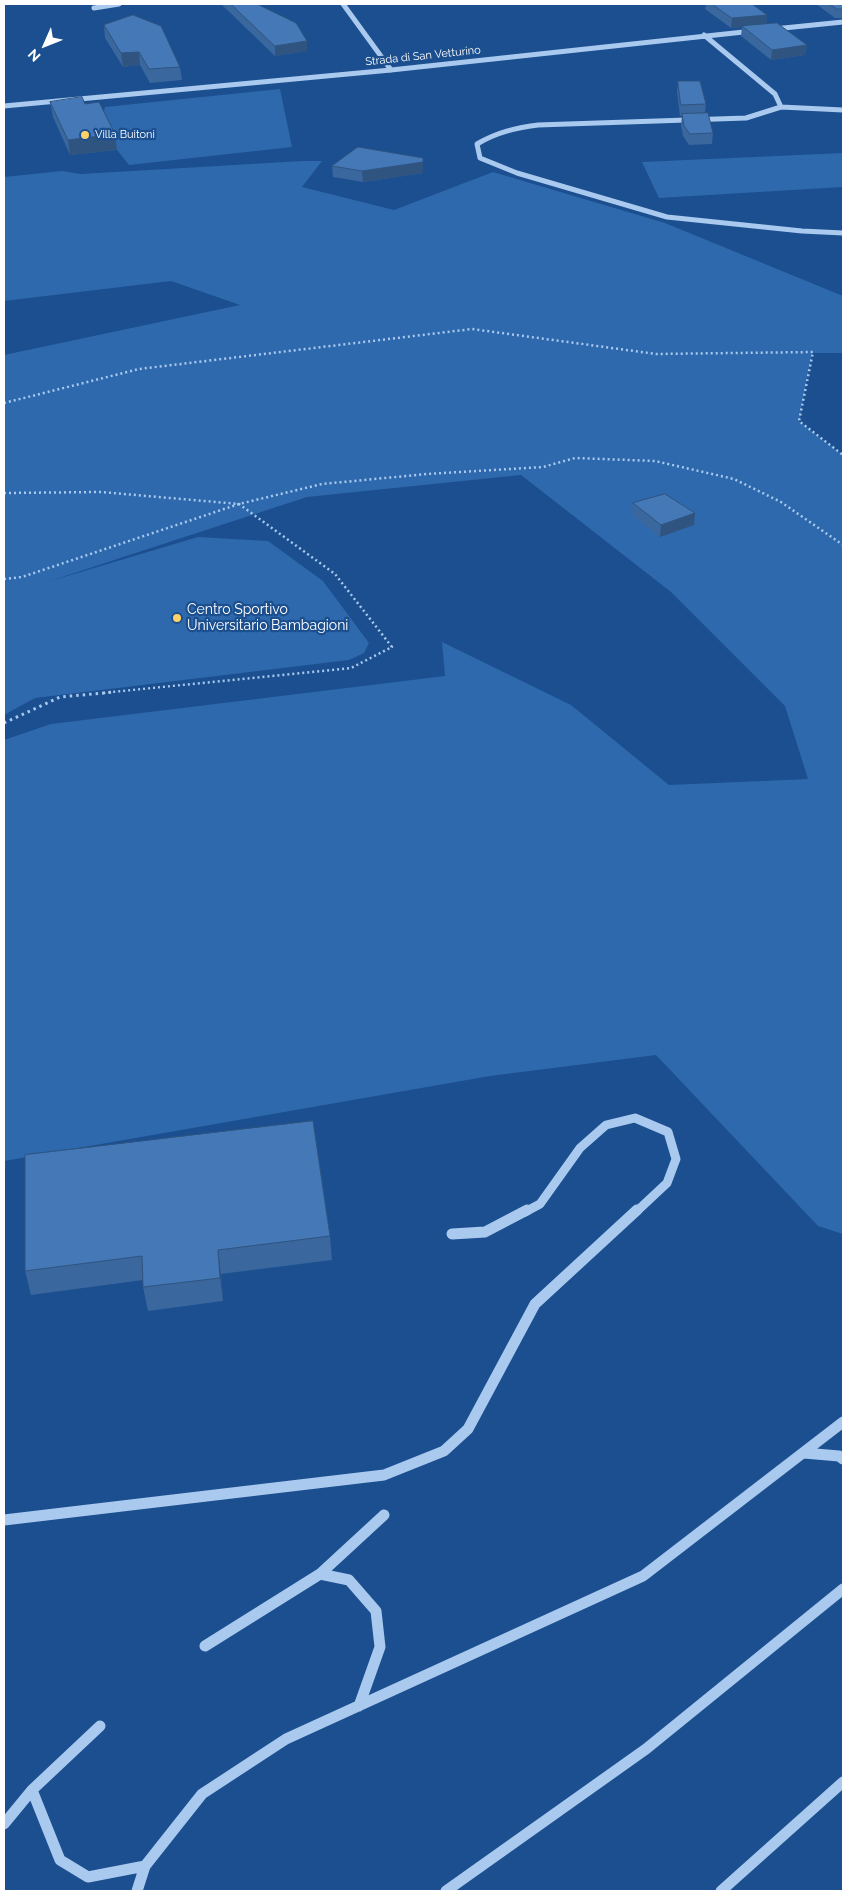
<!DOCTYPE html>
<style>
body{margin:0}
#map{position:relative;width:847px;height:1895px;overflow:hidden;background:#1b4f8f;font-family:Raleway,sans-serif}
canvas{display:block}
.frame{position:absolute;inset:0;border:5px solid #fff;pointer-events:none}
.north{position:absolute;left:20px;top:20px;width:50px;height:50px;-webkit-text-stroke:4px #1b4f8f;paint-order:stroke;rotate:226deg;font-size:14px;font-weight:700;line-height:20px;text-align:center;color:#fff}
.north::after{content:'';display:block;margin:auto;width:18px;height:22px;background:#fff;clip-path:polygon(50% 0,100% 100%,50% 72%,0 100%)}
</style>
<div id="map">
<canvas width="847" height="1895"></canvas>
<div class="frame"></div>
<div class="north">N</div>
</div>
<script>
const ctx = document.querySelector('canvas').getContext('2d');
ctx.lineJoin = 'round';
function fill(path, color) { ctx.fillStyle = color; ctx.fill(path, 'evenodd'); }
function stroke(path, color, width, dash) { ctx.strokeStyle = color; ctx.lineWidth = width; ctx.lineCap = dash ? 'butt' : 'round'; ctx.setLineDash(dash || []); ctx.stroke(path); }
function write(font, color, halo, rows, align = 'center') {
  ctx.font = font + ' Raleway,sans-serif'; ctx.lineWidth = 4.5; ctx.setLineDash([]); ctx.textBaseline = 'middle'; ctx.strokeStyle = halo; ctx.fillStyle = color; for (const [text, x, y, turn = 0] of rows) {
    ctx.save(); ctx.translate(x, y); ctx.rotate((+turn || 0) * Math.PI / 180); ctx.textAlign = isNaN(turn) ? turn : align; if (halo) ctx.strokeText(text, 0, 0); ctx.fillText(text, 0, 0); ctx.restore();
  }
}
fill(new Path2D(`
 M280 89 292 147 129 165 117 150 103 116 105 107Z
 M843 153V187L659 198 642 162Z
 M302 161H322L302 187 394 210 493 172 665 223 843 296V353H812L799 421 843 455V1234L818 1226 656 1055 490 1076 4 1161V740L51 724 445 676 442 642 571 705 669 785 808 779 785 706 671 592 521 475 307 497 47 582 198 537 268 541 323 581 369 643 364 653 349 660 35 698 4 715V355L240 305 171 281 4 301V177L62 171 81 174Z`), '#2e69ad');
stroke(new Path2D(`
 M4 403 139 369 472 329 656 354 813 352 799 421 843 455
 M4 493 101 492 239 504 335 574 392 647 351 668 102 693
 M4 579 22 577 239 504 322 484 427 474 543 467 575 458 655 461 734 479 781 502 843 545`), '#a9c9ee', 2.5, [2, 3]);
stroke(new Path2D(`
 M4 723 60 697 115 692`), '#a9c9ee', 3, [2.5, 4]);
stroke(new Path2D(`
 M343 4 391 70
 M94 8 119 4
 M774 29 843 22
 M704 35 775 94 781 107 746 118 538 125C516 128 497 132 477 144L480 158 517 173 667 217 802 231 843 233
 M4 106 391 70 753 31
 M781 107 843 110`), '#a9c9ee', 5);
stroke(new Path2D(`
 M525 1212 540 1204 580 1148 606 1125 635 1118 668 1132 676 1159 667 1183 636 1212`), '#a9c9ee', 9);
stroke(new Path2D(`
 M452 1234 485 1232 527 1210
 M804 1453 839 1456 843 1459
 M4 1520 384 1475 444 1451 468 1429 535 1304 637 1210
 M320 1574 384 1515
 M205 1646 320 1574 349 1580 376 1611 380 1647 359 1706
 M100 1726 32 1790 60 1860 88 1877 145 1866
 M4 1824 32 1790
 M137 1891 145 1866 202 1794 286 1739 643 1576 843 1422
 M446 1891 646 1749 843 1589
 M721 1891 843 1782`), '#a9c9ee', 11);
fill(new Path2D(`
 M221 4H257L307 41V51L275 56Z
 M706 4H752L767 15 766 24 807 45 805 55 771 60 741 36 742 27 731 28 705 9Z
 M816 4H843V18H835Z
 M104 25 180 67 182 80 150 83 140 65 123 67 105 38Z
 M678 81 706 104 705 113 713 133 712 144 689 145 683 136 681 125 682 116H680L677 92Z
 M50 102 85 104 115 134 117 150 70 155 53 117Z
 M423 158V173L363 182 333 177 332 166Z
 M633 503 695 513 694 525 660 537 632 515Z
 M313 1121 330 1236 332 1260 221 1274 223 1301 148 1311 143 1287V1280L31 1295 25 1271Z`), '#3a679d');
fill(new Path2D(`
 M767 15 766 25 742 26V27L731 28 732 18Z
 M307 41V51L275 56V46Z
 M807 45 805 55 771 60 772 50Z
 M139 52 140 65 123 67 121 53Z
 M115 134 117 150 70 155 68 140Z
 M423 162V173L363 182 362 171Z
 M695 513 694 525 660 537 661 525Z
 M218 1250 221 1274 223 1301 220 1278Z`), '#305480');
const building = new Path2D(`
 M231 4H257L296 23 307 41 275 46Z
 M712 4H752L767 15 732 18Z
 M830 4H843V9H837Z
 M133 15 161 26 180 67 149 69 139 52 121 53 104 25Z
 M777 23 807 45 772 50 742 26Z
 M678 81H700L706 104 681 105Z
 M82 97 85 104 99 102 115 134 68 140 50 102Z
 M708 113 713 133 690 134 684 126 682 114Z
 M358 147 423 158V162L362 171 332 166Z
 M665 494 695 513 661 525 633 503Z
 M313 1121 330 1236 218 1250 220 1278 143 1287 142 1256 25 1271V1155Z`);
fill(building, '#4478b7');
stroke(building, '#305480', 1);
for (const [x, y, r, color] of [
 [85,135,5,"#ffd166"],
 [177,618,5,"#ffd166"]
]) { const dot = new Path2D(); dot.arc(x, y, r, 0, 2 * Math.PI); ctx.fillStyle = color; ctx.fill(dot); stroke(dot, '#1b4f8f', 2); }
write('11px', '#fff', '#1b4f8f', [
 ["Strada di San Vetturino",423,56,-6]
]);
write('11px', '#fff', '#1b4f8f', [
 ["Villa Buitoni",95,135]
], 'left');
write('14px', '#fff', '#1b4f8f', [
 ["Centro Sportivo",187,610],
 ["Universitario Bambagioni",187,626]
], 'left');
</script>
